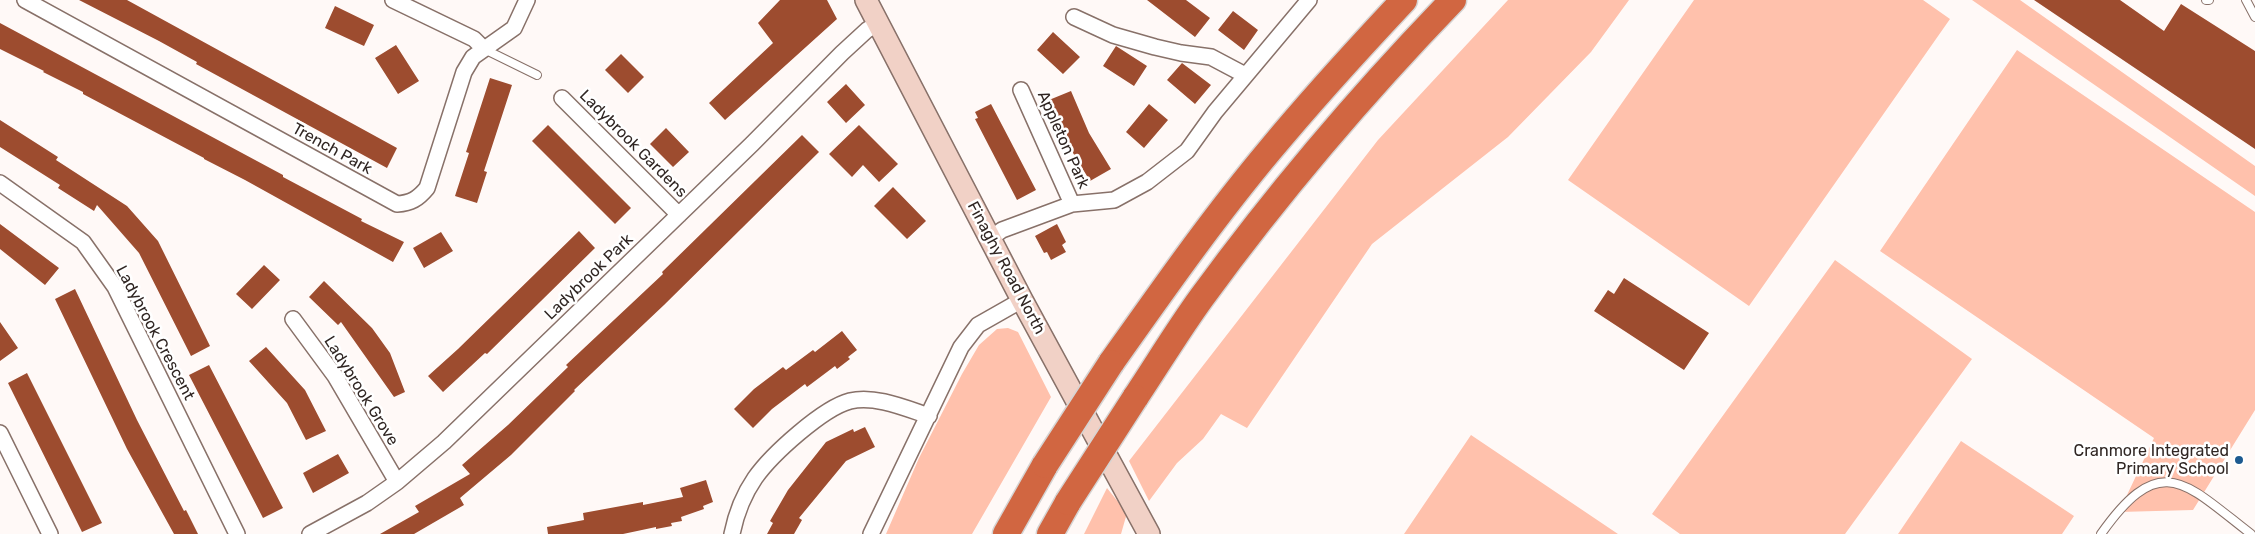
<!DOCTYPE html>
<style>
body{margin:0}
canvas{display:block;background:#fff9f7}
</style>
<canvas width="2255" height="534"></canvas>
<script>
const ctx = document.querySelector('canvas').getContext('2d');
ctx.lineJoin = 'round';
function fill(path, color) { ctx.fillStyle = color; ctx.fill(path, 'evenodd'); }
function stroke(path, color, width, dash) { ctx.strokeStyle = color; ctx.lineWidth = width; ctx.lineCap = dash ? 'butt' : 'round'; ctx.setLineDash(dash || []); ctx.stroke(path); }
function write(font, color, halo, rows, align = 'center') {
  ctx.font = font + ' Rubik,sans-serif'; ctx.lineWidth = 5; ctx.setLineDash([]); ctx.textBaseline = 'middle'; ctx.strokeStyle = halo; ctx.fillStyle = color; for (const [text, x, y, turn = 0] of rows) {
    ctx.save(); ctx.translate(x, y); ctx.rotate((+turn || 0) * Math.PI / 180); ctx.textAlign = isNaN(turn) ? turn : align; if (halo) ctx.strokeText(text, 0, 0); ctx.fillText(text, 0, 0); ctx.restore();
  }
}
fill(new Path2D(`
 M1508 0H1629L1591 52 1508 137 1372 244 1247 428 1221 414 1203 439 1177 463 1149 501 1129 461 1378 140Z
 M1694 0H1923L1950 19 1749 306 1568 180Z
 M1972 0H2020L2255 166V196Z
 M2017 50 2255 212V410L2193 510 2119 512 2154 438 1880 251Z
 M1835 260 1972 359 1845 534H1680L1652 514Z
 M1008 328 1018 332 1051 397 972 534H886L919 458 962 374 979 345 997 329Z
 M1471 435 1618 534H1404Z
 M1961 441 2074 516 2062 534H1898Z
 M1107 488 1127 513 1121 534H1084Z`), '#ffc1ac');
fill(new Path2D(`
 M79 0H127L397 148 387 168 196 64 197 62 159 41Z
 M780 0H827L837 19 725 120 709 103 773 43 758 23Z
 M1147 0H1186L1210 18 1195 37Z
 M2034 0H2120L2164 31 2181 4 2255 51V149Z
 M335 6 374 25 364 46 325 28Z
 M1233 11 1258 30 1244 50 1218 30Z
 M0 23 283 175V177L362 219 361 221 404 242 393 262 245 180 204 159V158L83 94V92L43 72 44 71 0 49Z
 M1053 32 1080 57 1063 74 1037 50Z
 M396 45 419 81 398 94 375 58Z
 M1116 46 1147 66 1134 86 1103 66Z
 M621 54 644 77 628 93 605 70Z
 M1182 63 1211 85 1195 104 1167 80Z
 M490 78 512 85 484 171 487 172 477 203 455 196 469 153 466 152Z
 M846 84 865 105 846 123 827 102Z
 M1071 91 1089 133 1111 169 1090 181 1067 143 1049 100Z
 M991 104 1036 190 1017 200 975 119 978 118 975 112Z
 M1149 104 1168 120 1144 148 1126 132Z
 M0 120 58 157 56 160 127 206 158 241 210 346 191 356 139 253 97 205 94 211 58 188 60 185 0 147Z
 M548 125 631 208 615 224 532 141Z
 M859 125 898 164 879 182 863 165 852 177 829 154Z
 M666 128 689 152 673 167 650 144Z
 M802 135 819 152 664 305 574 390 575 391 511 455 460 498 464 505 414 534H380L419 512 415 506 470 474 462 465 508 425 568 367 566 365 663 274 662 272Z
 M893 187 926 221 907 239 874 206Z
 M0 224 59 268 45 285 0 249Z
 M1057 224 1066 242 1062 245 1066 252 1051 260 1047 252 1044 253 1035 236Z
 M579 231 595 248 487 354 485 353 443 392 428 376 458 349Z
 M441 232 453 251 424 268 413 248Z
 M264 265 280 280 252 309 236 294Z
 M1624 278 1709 333 1684 370 1594 311 1608 290 1614 294Z
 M324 281 372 328 390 353 405 392 394 397 341 322 338 325 309 297Z
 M75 289 137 420 184 511 186 510 198 534H174L127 449 55 299Z
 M0 322 18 348 0 361Z
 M842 331 857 350 848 357 850 359 837 369 835 366 807 387 805 384 772 409 753 428 734 409 754 389 783 367 786 370 813 350 815 352Z
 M266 347 305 390 326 431 306 440 287 403 249 361Z
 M209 365 283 508 263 518 189 375Z
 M27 373 102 523 82 532 8 383Z
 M865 427 875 447 846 461 799 518 802 520 794 534H767L773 523 770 521 788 490 826 442 853 429 854 432Z
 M338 454 349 473 313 493 303 473Z
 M706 480 713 502 703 506 704 509 681 517 682 521 671 523 672 526 656 529V527L623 534H548L547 527 584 520 583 513 643 502V505L683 497 680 488Z`), '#9d4c2f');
const lane = new Path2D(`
 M2206 0H2209
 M2246 0 2255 17
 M484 49 537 75
 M2101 534C2161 449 2185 483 2251 534`);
const street = new Path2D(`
 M25 0 397 204C411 203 418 199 427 188L464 72 473 57 514 28 527 0
 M393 0 474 39 484 49
 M1074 17 1113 35 1155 47 1181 53 1211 57 1245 75
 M1021 90 1072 204
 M562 98 679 215
 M0 183 83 242 115 287 237 534
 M991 238 1002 230 1072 204 1114 200 1147 182 1187 151 1215 112 1309 0
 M293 319 335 376 397 482
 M0 433 50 534
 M310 534 367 503 397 482 444 442 752 144 842 53 867 30 877 24
 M732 534C736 514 744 494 755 478 772 454 823 408 850 401 875 395 905 408 929 416
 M871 534 961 347 978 325 1022 300`);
const secondary = new Path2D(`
 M866 0 1022 300 1149 534`);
const highway = new Path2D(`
 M1111 363C1162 291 1213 218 1270 150 1313 98 1358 49 1404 0
 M1135 398C1157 365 1178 330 1202 297 1278 193 1363 93 1453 0
 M1006 534 1045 465
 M1050 534 1068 502`);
stroke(lane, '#887169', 10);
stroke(street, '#887169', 18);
stroke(secondary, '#887169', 24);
stroke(highway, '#d6d4d3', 29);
stroke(lane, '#fff', 8);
stroke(street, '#fff', 15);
stroke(secondary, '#f1d1c6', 21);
stroke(highway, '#d16641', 26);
const highwayBridge = new Path2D(`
 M1045 465 1111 363
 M1068 502 1135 398`);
stroke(highwayBridge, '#d6d4d3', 29, []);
stroke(highwayBridge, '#d16641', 26);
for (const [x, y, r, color] of [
 [2239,460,5,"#1d5a90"]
]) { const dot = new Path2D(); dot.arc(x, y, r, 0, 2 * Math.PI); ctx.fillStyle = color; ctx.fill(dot); stroke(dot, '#fff', 2); }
write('16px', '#302623', '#fff', [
 ["Appleton Park",1063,140,66],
 ["Ladybrook Gardens",633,144,45],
 ["Trench Park",332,149,29],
 ["Finaghy Road North",1006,268,62],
 ["Ladybrook Park",589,277,-44],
 ["Ladybrook Crescent",155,333,62],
 ["Ladybrook Grove",361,391,58]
]);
write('16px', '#302623', '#fff', [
 ["Cranmore Integrated",2229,451],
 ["Primary School",2229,469]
], 'right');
</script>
